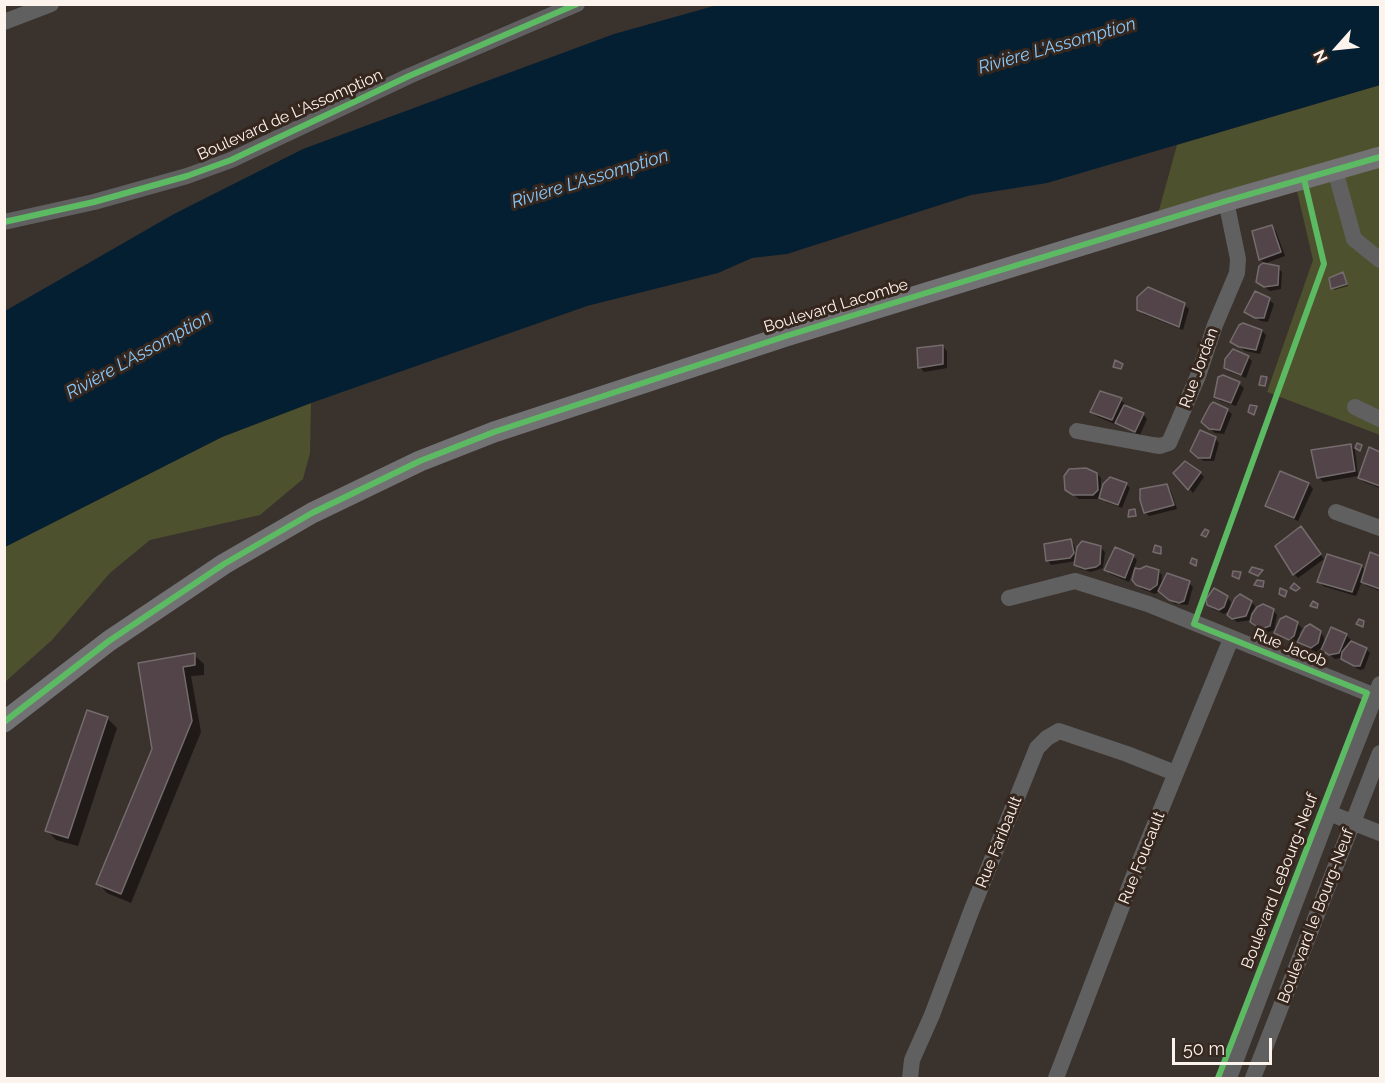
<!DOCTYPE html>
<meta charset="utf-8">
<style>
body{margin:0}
#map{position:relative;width:1385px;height:1083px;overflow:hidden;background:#3a322d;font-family:Raleway,sans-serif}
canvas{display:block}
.frame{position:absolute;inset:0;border:6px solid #fdf3ed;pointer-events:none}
.north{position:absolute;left:1307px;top:18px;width:60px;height:60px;-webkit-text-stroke:4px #36271e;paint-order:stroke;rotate:243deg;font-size:16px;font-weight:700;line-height:24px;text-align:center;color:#fdf3ed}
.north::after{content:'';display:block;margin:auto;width:21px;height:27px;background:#fdf3ed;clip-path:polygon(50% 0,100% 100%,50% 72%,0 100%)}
.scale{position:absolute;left:1172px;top:1038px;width:100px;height:27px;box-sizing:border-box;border:3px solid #fdf3ed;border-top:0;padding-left:8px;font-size:18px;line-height:21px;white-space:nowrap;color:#fdf3ed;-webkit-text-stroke:4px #36271e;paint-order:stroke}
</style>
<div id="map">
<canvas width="1385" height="1083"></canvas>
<div class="frame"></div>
<div class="north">N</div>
<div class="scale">50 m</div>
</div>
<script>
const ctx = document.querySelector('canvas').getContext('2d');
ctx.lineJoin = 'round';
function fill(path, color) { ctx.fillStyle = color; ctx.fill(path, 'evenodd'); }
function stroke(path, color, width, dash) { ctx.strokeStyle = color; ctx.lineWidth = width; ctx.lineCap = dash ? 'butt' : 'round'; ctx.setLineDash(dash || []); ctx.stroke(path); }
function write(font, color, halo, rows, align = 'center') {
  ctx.font = font + ' Raleway,sans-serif'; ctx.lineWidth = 6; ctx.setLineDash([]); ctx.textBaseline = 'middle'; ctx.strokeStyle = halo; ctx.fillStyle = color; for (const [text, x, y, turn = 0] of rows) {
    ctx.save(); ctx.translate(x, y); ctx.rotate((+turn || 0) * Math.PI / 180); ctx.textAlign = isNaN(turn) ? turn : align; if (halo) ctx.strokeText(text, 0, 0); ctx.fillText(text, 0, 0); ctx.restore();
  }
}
fill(new Path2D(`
 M1380 85V435L1267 392 1313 260 1297 191 1153 232 1177 145Z
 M311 403 310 453 303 479 260 515 150 540 110 573 52 640 5 682V547L222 437Z`), '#4e512e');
fill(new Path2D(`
 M721 4 1380 5V85L1047 183 971 195 787 254 752 258 718 273 587 306 311 403 222 437 5 547V311L174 214 303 149 614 34Z`), '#051f32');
fill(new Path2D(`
 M1272 227 1276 231 1285 256 1264 264 1278 268 1282 272 1281 289 1270 291 1257 282 1261 267 1264 263 1261 260 1254 232Z
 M1344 276 1348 286 1334 290 1333 288Z
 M1269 300 1274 304 1268 322 1261 321 1246 312Z
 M1184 305 1189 309 1183 330 1143 314 1139 309Z
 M1262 331 1266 335 1260 354 1245 351 1232 341Z
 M943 347 947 351V368L924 372 920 367Z
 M1248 357 1252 361 1246 378 1230 372 1225 367Z
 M1239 384 1244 388 1236 406 1220 401 1216 396Z
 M1121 400 1125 404 1124 406 1143 414 1147 419 1140 435 1096 416 1092 412Z
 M1227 410 1232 414 1224 434 1215 433 1207 426Z
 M1215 438 1219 443 1214 461H1204L1196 456Z
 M1351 445 1355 450 1358 476 1323 482 1319 477Z
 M1369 449 1380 453V488L1364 482 1359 478Z
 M1175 473H1200L1204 477 1193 493Z
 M1281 473 1309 484 1313 489 1298 521 1272 510 1267 506Z
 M1097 474 1101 478V488L1110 478 1126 484 1130 488 1122 508 1106 502 1100 496 1097 499H1079L1067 490Z
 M1167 486 1171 491 1177 509 1149 516 1145 512Z
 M1305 533 1324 559 1298 578 1294 574Z
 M1070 540 1074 545 1077 555 1100 547 1105 552 1103 568 1091 572 1080 569 1075 564 1076 561 1051 565 1047 560Z
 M1371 554 1380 558V591L1367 586 1362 581 1356 596 1323 586 1319 582 1361 566 1366 571Z
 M1133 556 1137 560 1129 582 1110 574 1106 569Z
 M1158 571 1162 575 1161 588 1189 583 1193 587 1188 605 1175 604 1160 591 1155 594 1142 589 1133 580Z
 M1227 597 1231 602 1229 611 1224 614 1213 609 1208 605Z
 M1251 602 1255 606 1252 614 1273 610 1277 615 1274 630 1269 632 1262 630 1252 622V620L1237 622 1229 615Z
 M1297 623 1302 628 1299 635 1320 632 1324 637V646L1346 635 1351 640 1350 642 1366 649 1370 653 1364 669 1360 670 1347 663 1341 658 1335 659 1321 648 1316 652 1303 646 1297 641 1294 643 1280 637 1276 633Z
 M194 655 204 664V675L191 676 201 732 131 903 107 893 98 883 153 749 140 664Z
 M107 718 117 728 78 846 56 840 47 830Z`), '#0007');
const building = new Path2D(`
 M1272 225 1281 252 1259 260 1252 231Z
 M1263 263 1279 266 1278 285 1264 287 1256 282 1259 266Z
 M1343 272 1347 284 1331 289 1329 278Z
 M1148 287 1185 303 1179 327 1137 310V297Z
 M1255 291 1270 298 1264 318H1255L1244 312Z
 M1243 323 1262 330 1256 350 1239 347 1230 342 1239 325Z
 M943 345V364L918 368 917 348Z
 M1233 349 1249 356 1241 375 1224 368 1225 359Z
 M1115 360 1123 364 1121 369 1113 367Z
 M1223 375 1240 382 1231 403 1214 397 1218 377Z
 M1261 376 1267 377 1265 386 1259 385Z
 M1100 391 1122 398 1112 420 1090 412Z
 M1213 402 1228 409 1220 430 1209 429 1201 422 1210 405Z
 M1124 405 1144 413 1135 432 1115 423Z
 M1250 405 1257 406 1254 415 1248 412Z
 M1200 430 1216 437 1210 458H1198L1190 451Z
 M1357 443 1362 445 1360 451 1355 448Z
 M1351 444 1355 471 1317 478 1311 450Z
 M1369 447 1380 452V486L1358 478Z
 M1185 461 1201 472 1188 490 1173 473Z
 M1086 468 1097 473 1098 490 1093 495H1073L1065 490 1064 476 1069 469Z
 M1280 471 1309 483 1294 518 1265 506Z
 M1110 477 1127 483 1118 505 1099 498 1103 484Z
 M1167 484 1174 505 1144 513 1140 500V489Z
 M1135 509 1136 516 1128 517 1129 510Z
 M1301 526 1321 554 1293 575 1275 546Z
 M1205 529 1209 531 1206 537 1201 535Z
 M1071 539 1074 553 1070 558 1046 561 1044 544Z
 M1082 541 1101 546 1100 564 1096 567 1085 569 1074 565 1077 547Z
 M1155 545 1161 547V554L1153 552Z
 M1115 547 1134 555 1125 578 1104 570Z
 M1370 552 1380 556V589L1361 582Z
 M1327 554 1362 565 1352 592 1317 582Z
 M1192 558 1197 560 1196 566 1190 563Z
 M1146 566 1159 570 1157 585 1150 590 1136 585 1132 580 1135 568 1140 569Z
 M1252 567 1263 570 1258 576 1249 572Z
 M1233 571 1241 572 1239 579 1232 576Z
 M1167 573 1190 581 1184 601 1179 603 1169 600 1158 591Z
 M1257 580 1264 581 1263 587 1254 585Z
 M1294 583 1300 588 1296 591 1290 588Z
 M1214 588 1228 596 1224 607 1219 610 1207 605 1206 599Z
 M1280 588 1287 591 1285 597 1279 594Z
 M1240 594 1252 601 1246 616 1232 619 1227 615 1235 598Z
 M1313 601 1318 604 1317 608 1310 606Z
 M1263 604 1274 609 1270 626 1264 628 1256 626 1250 622 1252 614 1257 607Z
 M1286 616 1298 622 1294 636 1289 640 1274 633 1280 619Z
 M1359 619 1364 621 1363 627 1356 624Z
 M1310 624 1321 631 1318 643 1311 648 1297 642 1305 627Z
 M1331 627 1347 634 1339 653 1329 655 1321 650Z
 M1351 641 1367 648 1360 666H1354L1341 659 1342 652Z
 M195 653V665L183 667 192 721 121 894 96 884 152 749 138 663Z
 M87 710 108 717 68 838 45 831Z`);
fill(building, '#524449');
stroke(building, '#746c6c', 1.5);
stroke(new Path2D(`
 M4 22 51 4
 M1335 170 1354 239 1380 260
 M4 222 94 202 187 176 231 160 409 76 577 4
 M1355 407 1380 419
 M1077 431 1153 445 1160 446 1169 443 1198 376 1215 325 1237 273 1238 259 1226 201
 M1336 512 1380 528
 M1009 598 1075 581 1148 604 1380 698
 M1329 813 1380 833
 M910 1078 912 1060 932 1015 972 909 1037 748 1047 738 1059 731 1127 754 1175 773
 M1056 1078 1132 880 1231 639
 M1229 1078 1329 813 1380 684
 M1253 1078 1380 753`), '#616061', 16);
stroke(new Path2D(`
 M4 722 109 641 224 564 312 513 420 461 494 432 786 336 1226 201 1380 157`), '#727173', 21);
stroke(new Path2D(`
 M4 222 94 202 187 176 231 160 409 76 577 4
 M4 722 109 641 224 564 312 513 420 461 494 432 786 336 1226 201 1380 157
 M1218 1078 1367 693 1194 624 1324 264 1304 179`), '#5cba63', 6);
write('16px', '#fdf3ed', '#36271e', [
 ["Boulevard de L'Assomption",290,115,-24],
 ["Boulevard Lacombe",836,306,-17],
 ["Rue Jordan",1199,368,-70],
 ["Rue Jacob",1290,648,22],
 ["Rue Faribault",999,842,-68],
 ["Rue Foucault",1142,858,-68],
 ["Boulevard LeBourg-Neuf",1280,881,-69],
 ["Boulevard le Bourg-Neuf",1316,916,-69]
]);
write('italic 18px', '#85c7fb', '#36271e', [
 ["Rivière L'Assomption",1057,46,-16],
 ["Rivière L'Assomption",590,179,-17],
 ["Rivière L'Assomption",139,355,-29]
]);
</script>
